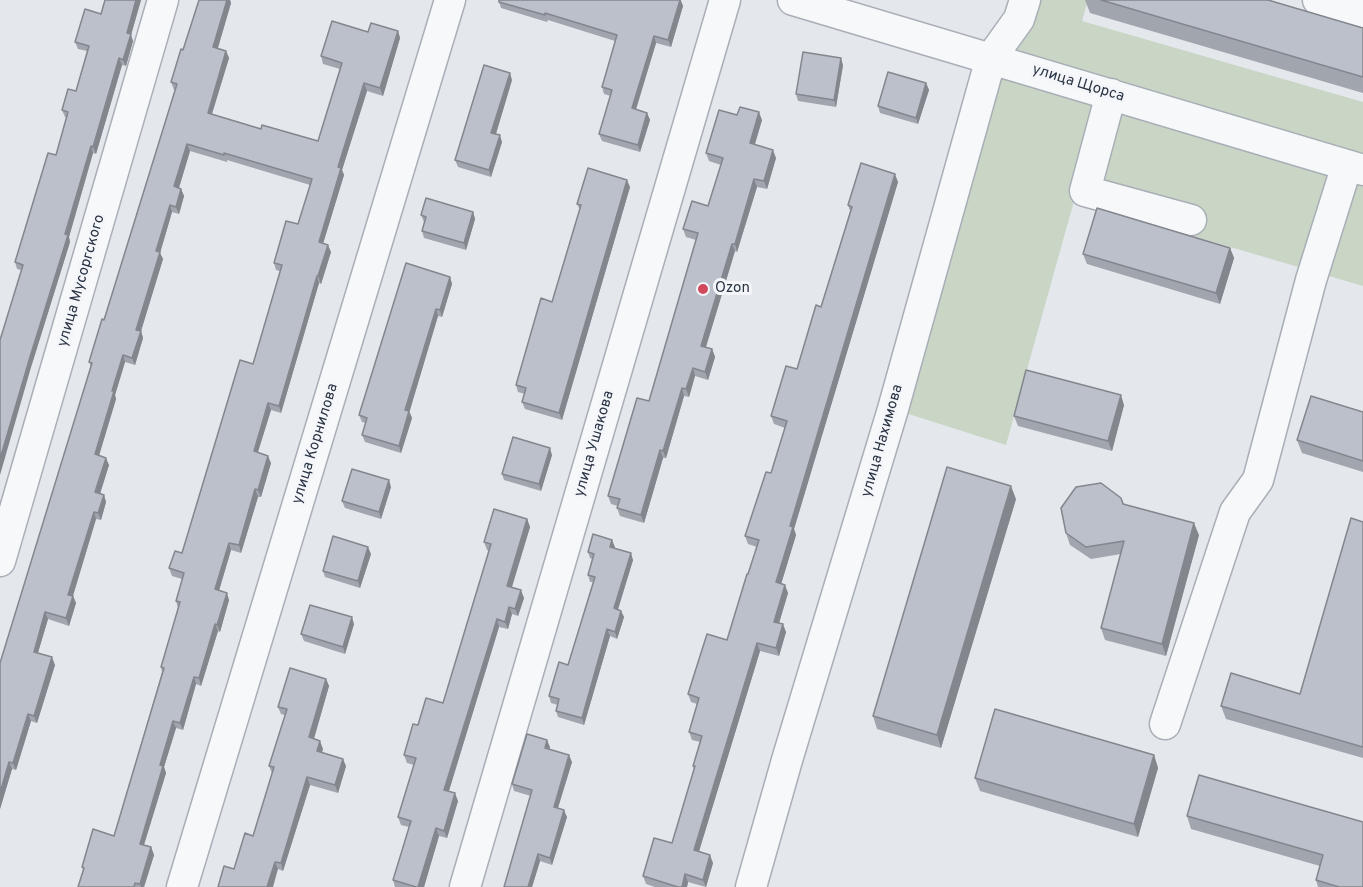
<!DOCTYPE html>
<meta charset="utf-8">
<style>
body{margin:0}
canvas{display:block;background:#e4e7ec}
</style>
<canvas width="1363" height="887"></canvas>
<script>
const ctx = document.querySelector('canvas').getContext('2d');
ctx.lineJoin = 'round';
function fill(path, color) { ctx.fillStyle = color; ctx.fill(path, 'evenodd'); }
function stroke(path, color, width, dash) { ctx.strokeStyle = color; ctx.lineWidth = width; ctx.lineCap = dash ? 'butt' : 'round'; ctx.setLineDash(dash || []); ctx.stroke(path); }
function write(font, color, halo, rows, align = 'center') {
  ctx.font = font + ' Overpass,sans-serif'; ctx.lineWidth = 6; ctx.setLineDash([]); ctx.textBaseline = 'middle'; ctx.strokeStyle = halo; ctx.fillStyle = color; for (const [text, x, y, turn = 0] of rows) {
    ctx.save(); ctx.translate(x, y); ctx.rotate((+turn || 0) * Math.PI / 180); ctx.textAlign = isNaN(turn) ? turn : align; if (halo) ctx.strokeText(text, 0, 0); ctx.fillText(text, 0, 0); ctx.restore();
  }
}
fill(new Path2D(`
 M1025 0H1088L1082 21 1363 102V286L1074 201 1006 445 893 409Z`), '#c9d6c5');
const minor = new Path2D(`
 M793 0 1363 170
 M1318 0 1363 13
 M1111 94 1085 191 1191 220
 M0 561 163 0
 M1165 724 1235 512 1258 480 1311 280 1347 165
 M182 887 450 0
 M465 887 725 0
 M751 887 787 760 893 409 991 58 1019 19 1025 0`);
stroke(minor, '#a9aeb7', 33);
stroke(minor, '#f7f8fa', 30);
fill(new Path2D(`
 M105 0H141L131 35 133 41 126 66 122 65 96 154 93 153 69 237 70 242 32 364 21 270 17 269 15 262 27 223 56 155 67 118 65 117 62 110 76 91 87 51 78 49 75 42 101 14Z
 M199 0H230L231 3 218 48 226 51 229 58 212 114 261 129 318 141 340 69 323 64 321 56 368 32 398 31 400 38 383 96 367 91 342 170 344 175 323 244 331 252 321 284 319 283 281 413 271 410 258 452 271 463 261 497H258L241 553 231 550 219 591 229 600 220 632 218 631 201 686 196 684 183 730 176 728 164 767 166 773 144 845 151 847 154 855 144 887H78L83 870 82 867 114 836 162 672 161 667 178 608 176 601 182 579 172 576 169 568 182 553 253 364 280 271 276 270 274 263 298 224 310 185 227 160V162L190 151 179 188 181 189 184 196 179 214 172 212 160 253 163 259 141 331 143 338 135 365 125 362 115 395 116 399 99 456 109 465 100 494 104 495 106 502 101 520 96 519 73 596 76 603 69 626 48 619 38 653 55 665 37 723 31 721 16 770 12 769 0 809V663L91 367 89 362 104 320 175 90H174L171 82 183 50Z
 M499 0H681L683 6 671 47 656 43 636 110 647 113 650 120 640 152 602 141 599 134 611 96 604 94 602 87 615 41 548 20 547 22 501 8 499 2Z
 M1085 0H1268L1363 28V93L1090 13Z
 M843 65 836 107 798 101 796 94Z
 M512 80 496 134 502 142 491 177 458 167 455 160Z
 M926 83 929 90 918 124 880 113 878 106Z
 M737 115 762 120 755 144 776 158 767 189 757 187 737 252 735 251 706 347 712 349 715 357 708 380 695 376 689 397 684 396 666 458H663L644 523 620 516 617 508 618 506 611 504 608 496 649 401 696 240 686 237 683 229 708 206 721 165 709 161 706 153Z
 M898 182 794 529 796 535 781 584 788 593 779 623 786 632 779 656 760 651 699 851 713 863 706 887 688 882 687 887H655L646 884 643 876 672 843 694 770 693 766 700 742 692 740 689 732 697 704 691 702 688 694 727 640 757 547 748 544 745 536 771 473 785 428 774 424 771 416 797 369 821 307 850 211 848 205Z
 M630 187 562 420 525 409 522 402 525 394 518 392 516 385 552 302 580 210 577 204Z
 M473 212 475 219 466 250 424 238 422 231 424 222 421 215Z
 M1230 248 1234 258 1220 304 1087 264 1083 254Z
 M450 277 452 284 442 317 438 316 409 411 412 418 401 453 365 442 362 435 366 423 362 422 359 415Z
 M1124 405 1112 451 1018 426 1014 416Z
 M1363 412V472L1302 453 1297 440Z
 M552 455 541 491 504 480 502 474Z
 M391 487 381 519 345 508 342 501Z
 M1121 498 1124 504 1199 535 1166 656 1105 640 1101 628 1121 554 1091 559 1070 545 1066 533Z
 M1016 499 941 748 877 729 873 716Z
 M527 519 530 527 512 587 524 598 518 616 512 614 508 629 499 627 449 791 458 801 447 838 439 836 424 887H395L393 880 409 827 401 825 398 817 414 765 407 763 404 755 418 725 443 703 489 551 487 550 484 542Z
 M1363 522V758L1226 719 1221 706 1300 694Z
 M612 540 614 548 633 560 618 610 621 611 624 617 617 639 610 636 584 725 558 717 556 711 558 705 551 703 549 696 568 665 593 582H590L588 575 592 559 590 558 588 552Z
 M371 554 360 588 325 577 323 571Z
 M354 624 345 654 304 641 301 634Z
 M326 679 329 686 314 739 323 749 322 752 346 766 338 793 310 785 283 871 278 869H234L253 836 272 773 269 766 285 715 281 714 278 707Z
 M550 747 549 749 572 762 558 808 567 817 552 865 540 861 532 887H504L531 796 514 791 512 784Z
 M1154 755 1158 768 1138 837 980 791 975 778Z
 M1187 816 1363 822V887H1318L1316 880 1320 866 1191 829Z`), '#a1a5ae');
fill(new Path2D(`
 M136 0H141L131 35 133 41 126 66 123 60 127 33Z
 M227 0H230L231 3 216 54 213 47Z
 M680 0 683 6 671 47 668 40Z
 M398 31 400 38 383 96 380 88Z
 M654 36 656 43 634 115 632 108Z
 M226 51 229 58 210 120 208 113Z
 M119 58 122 65 96 154 93 147Z
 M841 58 843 65 836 107 834 100Z
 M510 73 512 80 494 140 491 133Z
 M364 83 367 91 342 170 344 175 321 250 319 242 338 167Z
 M926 83 929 90 918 124 916 118Z
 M759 112 762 120 753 150 750 143Z
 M647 113 650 120 640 152 638 145Z
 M500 135 502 142 491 177 489 170Z
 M187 144 190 151 177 194 174 186Z
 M91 146 93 153 69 237 70 242 32 364 0 475V459Z
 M773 150 776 158 767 189 764 181Z
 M895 174 898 182 794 529 796 535 779 591 776 582 790 526Z
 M754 179 757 187 737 252 735 244Z
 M627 180 630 187 562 420 559 413Z
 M181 189 184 196 179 214 176 207Z
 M170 205 172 212 160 253 163 259 141 331 143 338 135 365 132 358 136 330 156 251Z
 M473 212 475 219 466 250 464 243Z
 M732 244 735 251 704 353 701 346Z
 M328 245 331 252 321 284 318 276Z
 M1230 248 1234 258 1220 304 1216 293Z
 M317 276 319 283 281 413 279 406Z
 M450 277 452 284 442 317 440 310Z
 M436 309 438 316 408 417 405 410Z
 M712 349 715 357 708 380 705 372Z
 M123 355 125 362 115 395 116 399 97 462 95 454 112 391Z
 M693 368 695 376 689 397 686 389Z
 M682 388 684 396 666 458 663 451Z
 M1121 395 1124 405 1112 451 1108 441Z
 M268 403 271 410 256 458 254 451Z
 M409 411 412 418 401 453 399 446Z
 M550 448 552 455 541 491 539 484Z
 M660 450 663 458 644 523 641 515Z
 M268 456 271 463 261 497 258 490Z
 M106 458 109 465 98 500 95 492Z
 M389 480 391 487 381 519 379 512Z
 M1011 486 1016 499 941 748 937 735Z
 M255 489 258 497 241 553 239 545Z
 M104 495 106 502 101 520 98 513Z
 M94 512 96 519 71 602 68 595Z
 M527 519 530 527 510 593 507 586Z
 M1194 523 1199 535 1166 656 1162 644Z
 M612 540 615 547 613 554 610 547Z
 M229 543 231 550 217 597 215 589Z
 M368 547 371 554 360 588 358 581Z
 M631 553 633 560 616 615 614 608Z
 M785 585 788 593 777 630 774 622Z
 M521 590 524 598 518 616 515 609Z
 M227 593 229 600 220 632 217 625Z
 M73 596 76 603 69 626 66 618Z
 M509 607 512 614 508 629 505 622Z
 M621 611 624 617 617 639 615 632Z
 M45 612 48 619 36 659 34 652Z
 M352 617 354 624 345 654 343 647Z
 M497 619 499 627 447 797 444 790Z
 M215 624 218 631 201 686 199 678Z
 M783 624 786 632 779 656 776 648Z
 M607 629 610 636 584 725 582 718Z
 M757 643 760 651 697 858 694 850Z
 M52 657 55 665 37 723 34 716Z
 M194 677 196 684 183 730 180 723Z
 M326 679 329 686 312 745 309 737Z
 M28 714 31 721 16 770 13 763Z
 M173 721 176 728 164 767 166 773 142 851 140 844 160 765Z
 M547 740 550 747 548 755 545 748Z
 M320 741 323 749 320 758 317 751Z
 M569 755 572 762 556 814 554 807Z
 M1154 755 1158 768 1138 837 1134 824Z
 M343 759 346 766 338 793 335 785Z
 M9 762 12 769 0 809V793Z
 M307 777 310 785 283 871 281 863Z
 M455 793 458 801 447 838 444 831Z
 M564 810 567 817 552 865 550 858Z
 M436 828 439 836 424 887H418Z
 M151 847 154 855 144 887H141L140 884Z
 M538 854 540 861 532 887H528Z
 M710 855 713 863 706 887 703 880Z
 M275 862 278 869 273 887H267Z
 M685 874 688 882 687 887H682Z`), '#83868d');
const building = new Path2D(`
 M105 0H136L127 33 131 34 123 60 119 58 93 147 91 146 65 234 68 235 30 357 0 459V340L23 265 15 262 48 153 56 155 68 112 62 110 68 89 76 91 89 46 75 42 85 9 101 14Z
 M199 0H227L213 47 226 51 208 113 261 129 262 125 318 141 342 63 321 56 332 21 368 32 371 23 398 31 380 88 364 83 338 167 341 168 319 242 328 245 318 276H317L279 406 268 403 254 451 268 456 258 490 255 489 239 545 229 543 215 589 227 593 217 625 215 624 199 678 194 677 180 723 173 721 160 765 163 766 140 844 151 847 140 884 135 883 134 887H78L84 868 82 867 93 829 114 836 164 668 161 667 180 602 176 601 184 573 169 568 175 551 182 553 240 360 253 364 282 265 274 263 286 221 298 224 312 179 224 153V155L187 144 174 186 181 189 176 207 170 205 156 251 160 252 136 330 141 331 132 358 123 355 112 391H114L95 454 106 458 95 492 104 495 98 513 94 512 68 595 73 596 66 618 45 612 34 652 52 657 34 716 28 714 13 763 9 762 0 793V663L92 363 89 362 102 319 104 320 177 84 171 82 181 49 183 50Z
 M499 0H680L668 40 654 36 632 108 647 113 638 145 599 134 612 90 602 87 617 35 545 13V15L499 2Z
 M1101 0H1268L1363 28V77Z
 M803 52 841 58 834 100 796 94Z
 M484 65 510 73 491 133 500 135 489 170 455 160Z
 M888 72 926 83 916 118 878 106Z
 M740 107 759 112 750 143 773 150 764 181 754 179 735 244H732L701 346 712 349 705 372 693 368 686 389 682 388 663 451 660 450 641 515 617 508 620 499 608 496 637 398 649 401 698 233 683 229 692 201 708 206 723 158 706 153 719 110 737 115Z
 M861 163 895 174 790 526 793 527 776 582 785 585 774 622 783 624 776 648 757 643 694 850 710 855 703 880 685 874 682 887H678L643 876 654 838 672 843 695 766H693L702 736 689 732 699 698 688 694 707 634 727 640 747 574H748L759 540 745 536 766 472 771 473 787 421 771 416 786 366 797 369 816 305 821 307 852 207 848 205Z
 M588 168 627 180 559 413 522 402 526 388 516 385 541 298 552 302 581 205 577 204Z
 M426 198 473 212 464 243 422 231 426 217 421 215Z
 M1097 208 1230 248 1216 293 1083 254Z
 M406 263 450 277 440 310 436 309 405 410 409 411 399 446 362 435 367 418 359 415Z
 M1026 370 1121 395 1108 441 1014 416Z
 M1311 396 1363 412V461L1297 440Z
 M513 437 550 448 539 484 502 474Z
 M947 467 1011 486 937 735 873 716Z
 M352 469 389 480 379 512 342 501Z
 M1101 483 1121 498 1123 504 1194 523 1162 644 1101 628 1124 541 1086 547 1066 533 1061 508 1076 487Z
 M494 509 527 519 507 586 521 590 515 609 509 607 505 622 497 619 444 790 455 793 444 831 436 828 418 887H416L393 880 411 821 398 817 416 758 404 755 413 724 418 725 426 698 443 703 491 544 484 542Z
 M1351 518 1363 522V747L1221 706 1231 673 1300 694Z
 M593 534 612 540 610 547 631 553 614 608 621 611 615 632 607 629 582 718 556 711 559 699 549 696 559 662 568 665 595 577 588 575 594 554 588 552Z
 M333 536 368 547 358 581 323 571Z
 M310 605 352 617 343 647 301 634Z
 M290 668 326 679 309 737 320 741 317 751 343 759 335 785 307 777 281 863 275 862 267 887H218L224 866 234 869 245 833 253 836 274 767 269 766 287 709 278 707Z
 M995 709 1154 755 1134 824 975 778Z
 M527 734 547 740 545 748 569 755 554 807 564 810 550 858 538 854 528 887H504L532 790 512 784Z
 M1199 775 1363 822V887H1339L1316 880 1323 855 1187 816Z`);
fill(building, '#bbc0ca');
stroke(building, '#83868d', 1.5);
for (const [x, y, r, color] of [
 [703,289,6,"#d1495b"]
]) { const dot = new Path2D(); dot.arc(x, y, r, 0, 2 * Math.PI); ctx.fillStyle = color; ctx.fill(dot); stroke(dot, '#f4f6f9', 2); }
write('15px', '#2b3445', '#f4f6f9', [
 ["улица Щорса",1078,84,17],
 ["улица Мусоргского",82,281,-74],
 ["улица Нахимова",883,441,-74],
 ["улица Корнилова",316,444,-73],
 ["улица Ушакова",595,444,-74]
]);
write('15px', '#2b3445', '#f4f6f9', [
 ["Ozon",715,289]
], 'left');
</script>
